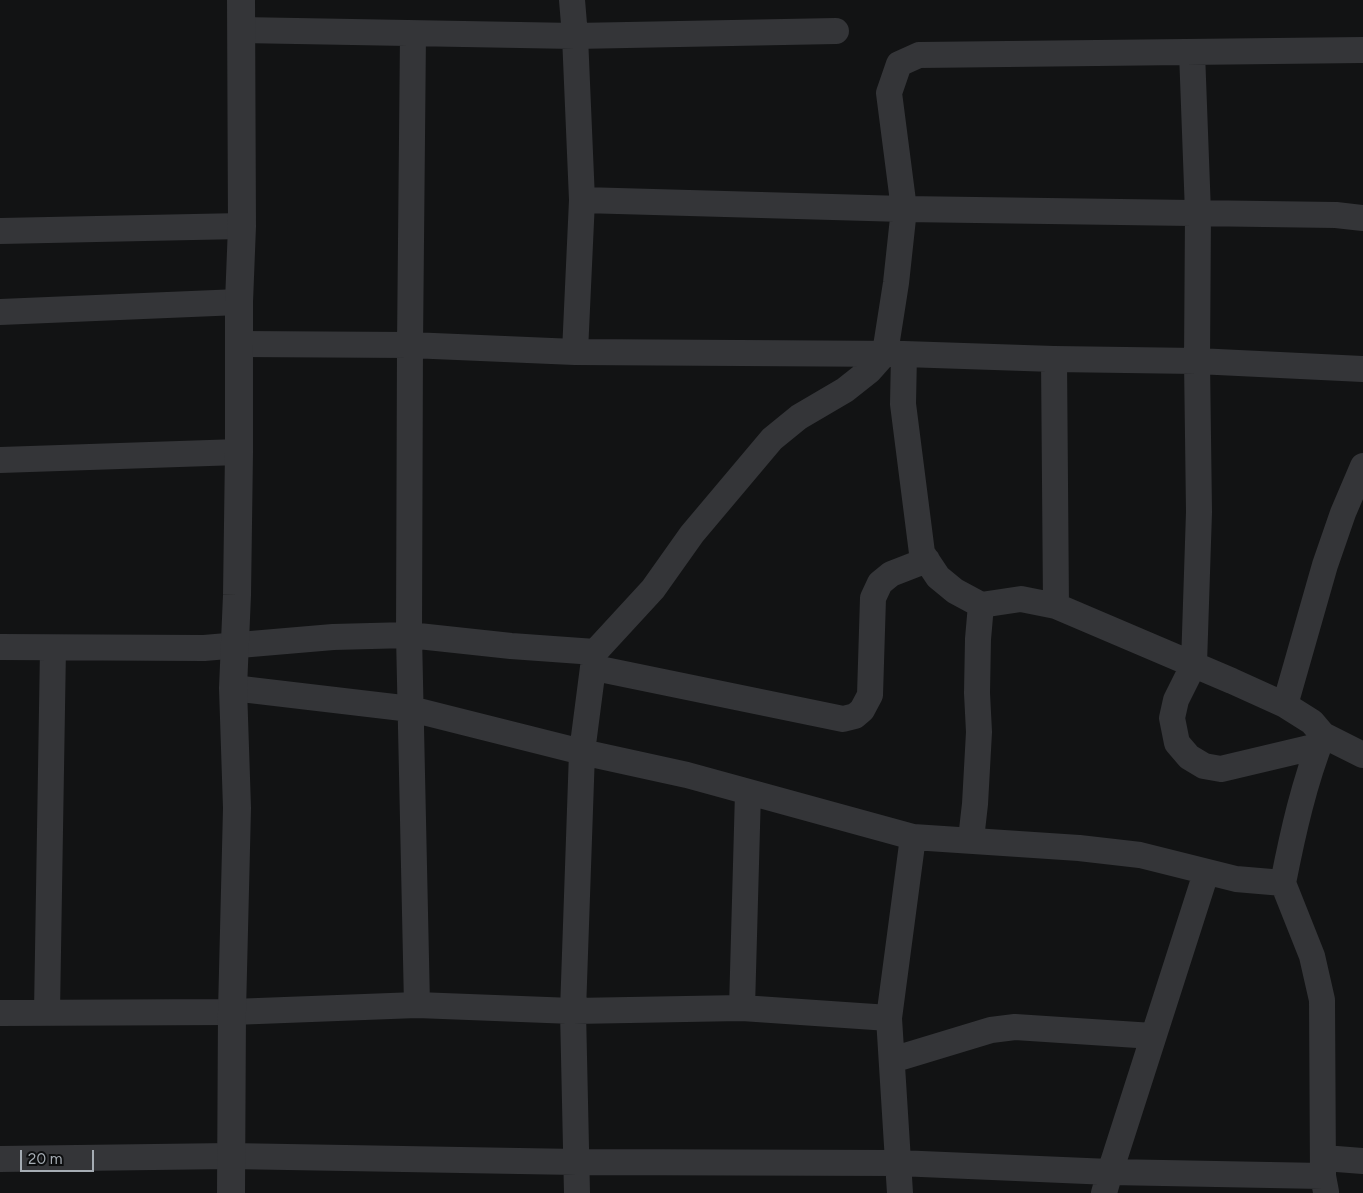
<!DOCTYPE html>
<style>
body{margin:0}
#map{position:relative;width:1363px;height:1193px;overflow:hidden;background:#121314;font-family:Figtree,sans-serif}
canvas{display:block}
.scale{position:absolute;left:20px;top:1150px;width:74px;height:22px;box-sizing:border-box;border:2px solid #a5acb3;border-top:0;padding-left:6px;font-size:15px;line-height:18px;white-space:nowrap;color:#a5acb3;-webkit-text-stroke:4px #0d0e0f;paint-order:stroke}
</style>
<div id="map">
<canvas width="1363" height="1193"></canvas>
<div class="scale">20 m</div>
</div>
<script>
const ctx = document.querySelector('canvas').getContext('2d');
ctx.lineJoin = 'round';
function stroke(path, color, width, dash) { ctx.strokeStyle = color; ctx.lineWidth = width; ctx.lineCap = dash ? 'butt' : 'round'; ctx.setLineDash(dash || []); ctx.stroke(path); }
stroke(new Path2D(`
 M572 0 575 36 582 200 575 352
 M241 30 575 36 836 31
 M413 34 410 345 409 635 417 1005
 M1192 52 1198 213 1197 361 1199 512 1194 664 1176 700 1172 718 1177 743 1189 757 1204 766 1221 769 1318 746
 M582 200 904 209 1336 215 1363 218
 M0 231 242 226
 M0 312 239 302
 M240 344 410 345 575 352 904 354 1054 359 1197 361 1363 369
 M904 354 903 404 922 553 938 577 955 591 981 605
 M1054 359 1056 606
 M0 460 239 452
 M1363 466 1343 513 1325 565 1285 705 1312 722 1323 735 1363 755
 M0 647 204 648 333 637 409 635 511 646 595 652 653 589 692 534 772 439 799 417 845 390 869 371 885 353 896 283 904 209 889 93 899 64 919 55 1363 50
 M595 668 843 719 855 716 862 710 870 695 873 598 880 583 891 574 927 560
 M233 688 411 709 582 752 687 775 913 837 1079 848 1140 855 1236 879 1283 883C1293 832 1304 783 1323 735
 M971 839 975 804 979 732 977 693 978 639 981 605 1021 599 1056 606 1232 681 1285 705
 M1283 883 1312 956 1322 1000 1323 1176 1326 1192
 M742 1008 748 792
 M47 1012 53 648
 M0 1013 232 1012 417 1005 573 1011 742 1008 889 1018
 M892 1060 991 1030 1015 1027 1153 1036
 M1324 1158 1363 1161
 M0 1159 230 1156 577 1162 898 1163 1110 1172 1323 1176
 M577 1193 573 1011 582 752 595 652
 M900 1193 889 1018 913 837
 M1104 1193 1110 1172 1206 873`), '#343538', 26);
stroke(new Path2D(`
 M231 1193 232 1012 237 808 233 688 237 595 239 452V302L242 226 241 0`), '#343538', 28);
</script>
